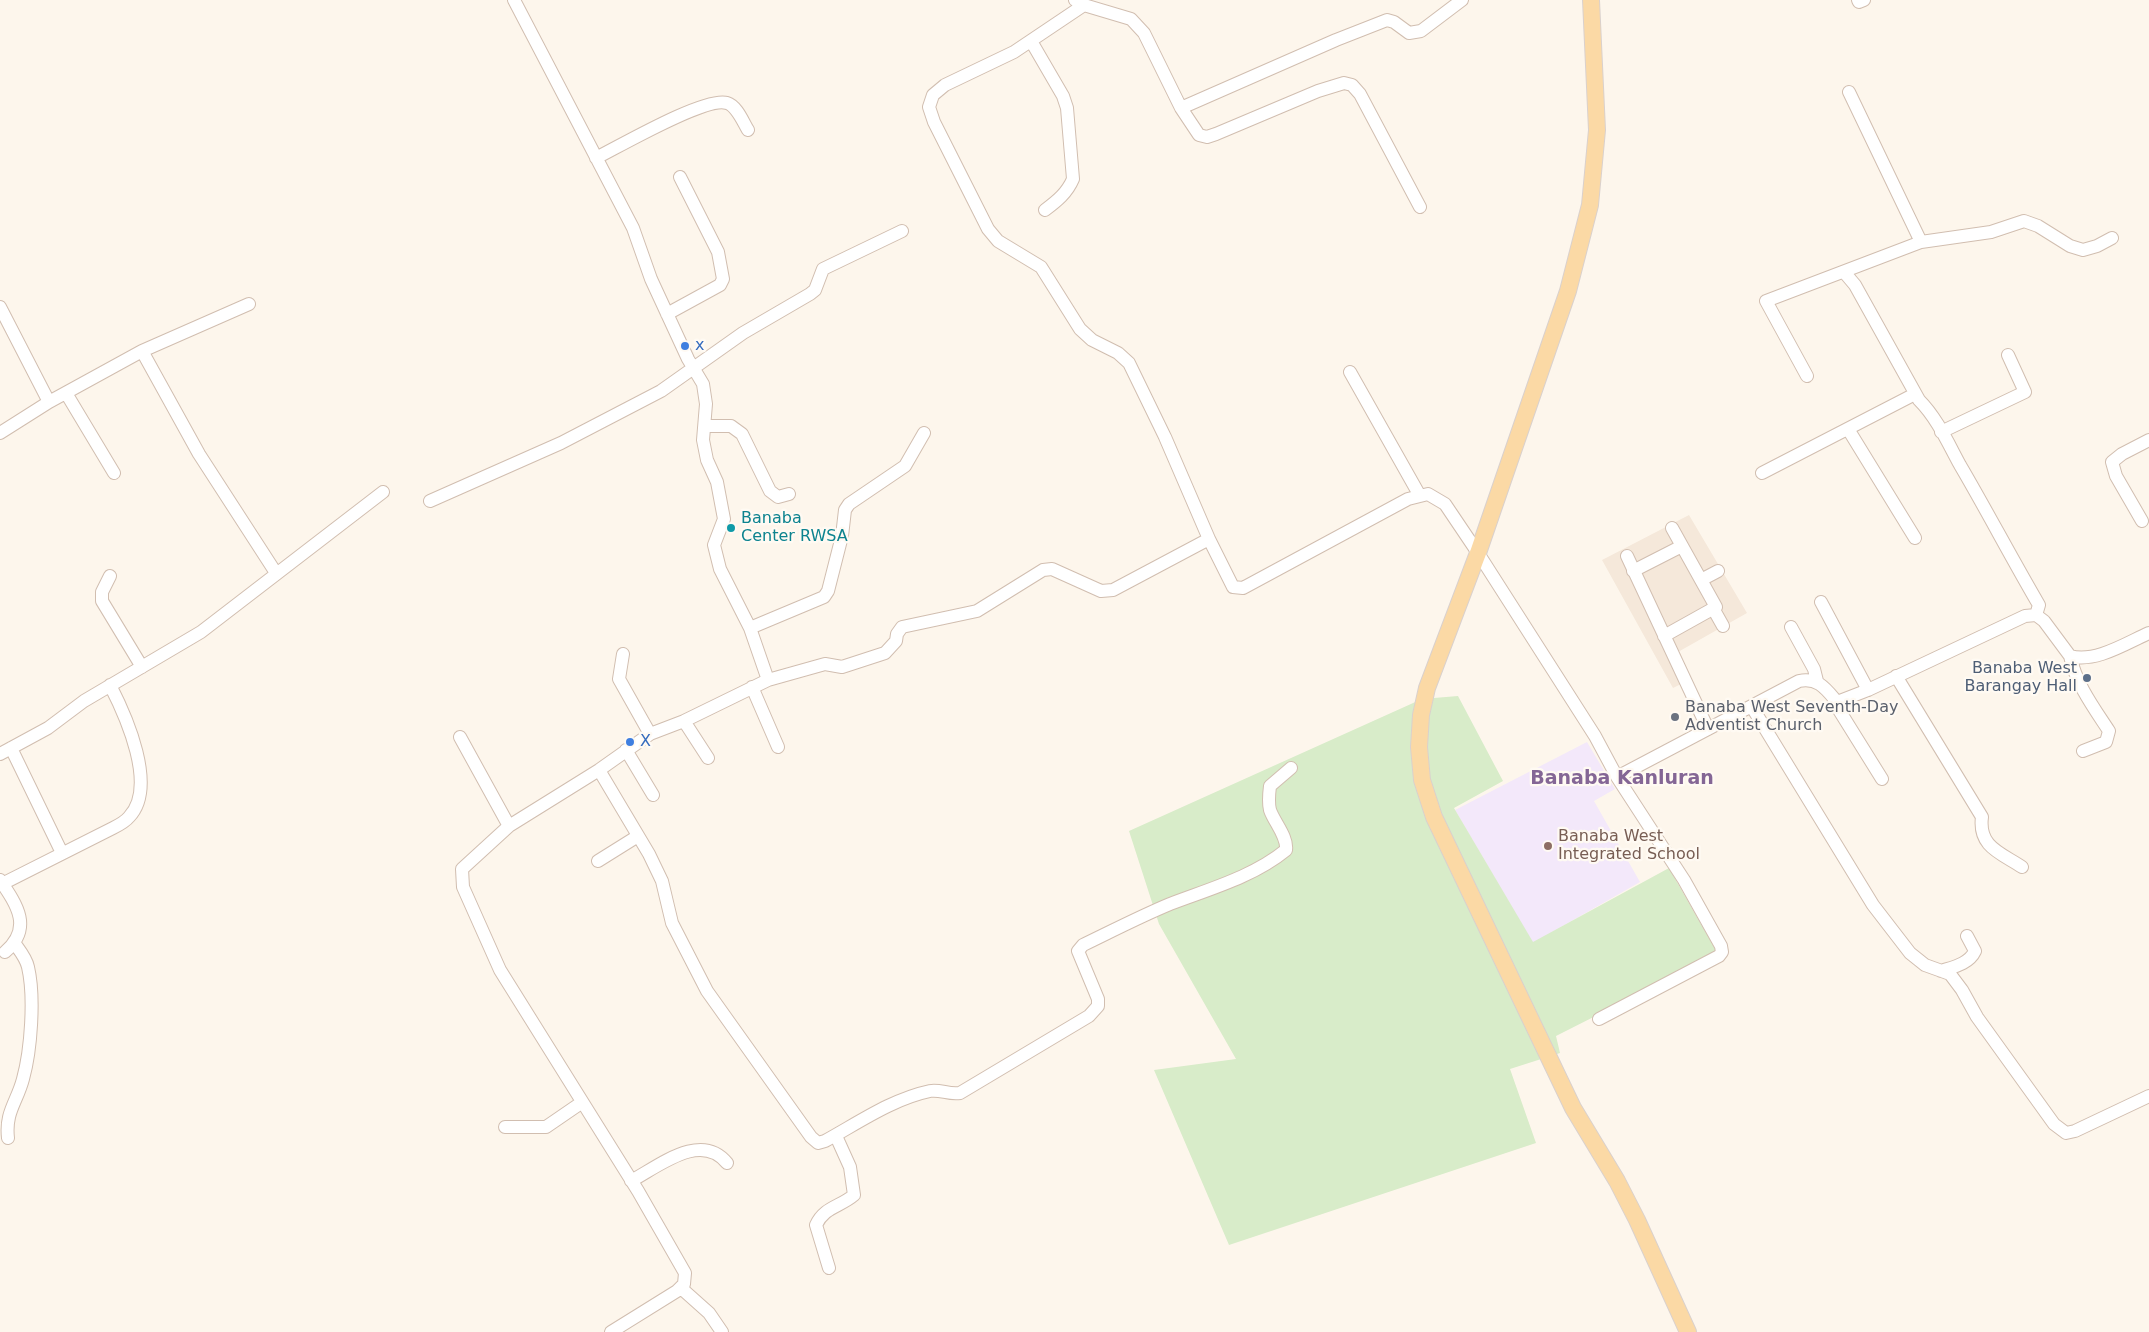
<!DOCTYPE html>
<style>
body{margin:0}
canvas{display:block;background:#fdf6ec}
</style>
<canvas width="2149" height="1332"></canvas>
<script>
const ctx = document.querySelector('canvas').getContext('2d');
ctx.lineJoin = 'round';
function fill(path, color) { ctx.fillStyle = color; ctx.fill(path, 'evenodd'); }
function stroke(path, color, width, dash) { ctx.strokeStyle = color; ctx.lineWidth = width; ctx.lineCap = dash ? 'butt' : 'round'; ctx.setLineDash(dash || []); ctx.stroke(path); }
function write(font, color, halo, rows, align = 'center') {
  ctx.font = font + ' "DejaVu Sans",sans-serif'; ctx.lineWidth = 4.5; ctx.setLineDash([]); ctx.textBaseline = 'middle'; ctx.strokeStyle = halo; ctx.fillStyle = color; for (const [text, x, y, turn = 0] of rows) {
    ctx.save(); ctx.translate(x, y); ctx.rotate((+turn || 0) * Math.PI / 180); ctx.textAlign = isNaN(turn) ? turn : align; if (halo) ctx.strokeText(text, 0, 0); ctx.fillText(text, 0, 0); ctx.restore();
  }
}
fill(new Path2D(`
 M1689 515 1747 613 1678 652 1691 679 1673 688 1602 560Z`), '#f5e8da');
fill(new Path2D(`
 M1587 742 1615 789 1594 801 1640 882 1533 943 1455 810Z`), '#f3e8fa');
fill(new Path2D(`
 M1458 696 1503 781 1454 808 1533 942 1669 868 1718 954 1556 1036 1560 1053 1510 1069 1536 1143 1229 1245 1154 1070 1236 1059 1159 924 1129 831 1422 699Z`), '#d8ecc9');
const minor = new Path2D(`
 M514 0 633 228 651 279 688 359 703 384 706 404 703 440 707 460 717 482 724 519 714 545 720 569 750 628 768 680 825 664 842 667 885 653 896 641 897 634 902 627 977 611 1043 570 1052 569 1101 591 1113 590 1209 539 1233 587 1243 588 1408 499 1428 494 1445 504 1478 553 1595 736 1617 777 1684 880 1721 946 1722 952 1719 956 1599 1019
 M1075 0 1084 5 1131 19 1144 33 1181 108 1199 135 1207 137 1216 134 1318 91 1344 83 1352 85 1360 94 1420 207
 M1858 0 1859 2 1864 0
 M1084 5 1014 52 945 85 933 95 929 107 934 122 988 229 998 241 1041 267 1080 329 1092 340 1118 353 1129 363 1165 437 1209 539
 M1031 41 1063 96 1067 108 1073 179C1067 193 1057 201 1045 210
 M1849 92 1921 242
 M1181 108 1336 40 1387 20 1394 22 1409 33 1421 31 1462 0
 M596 158C620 146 706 96 727 103 737 106 743 122 748 130
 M1844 272 1855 285 1919 400C1937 418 1948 443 1960 465 1987 511 2012 559 2039 605L2036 615
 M0 307 49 402
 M667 314 720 285 723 279 718 252 680 177
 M142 351 249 304
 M1350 372 1420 496
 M1807 376 1766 301 1921 242 1991 232 2024 221 2038 226 2070 246 2083 250 2097 246 2112 238
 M66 393 114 473
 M706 426H731L742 434 770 491 778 497 789 494
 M1848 429 1915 538
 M1941 432 2025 392 2008 355
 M0 433 49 402 142 351 199 454 276 573
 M1762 473 1915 394
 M430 501 561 443 661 391 743 333 810 294 815 290 823 269 902 231
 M2142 521 2116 476 2112 462 2122 454 2149 440
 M1627 556 1708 729
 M1633 571 1682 546
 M110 576 102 592V601L142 667
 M1701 580 1718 571
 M1821 602 1868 690
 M1714 610 1723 626
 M1791 627 1814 669 1817 681
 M750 628 824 597 828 591 842 536 845 510 849 504 905 466 924 433
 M1664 636 1716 607 1672 528
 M623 654 619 679 650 734
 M2070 656C2076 684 2094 708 2109 731L2106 742 2083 751
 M1896 676 1982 817C1978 847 2001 853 2022 867
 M752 687 778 747
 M1837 702 1839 710 1882 779
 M1752 707 1873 905 1910 953 1925 965 1950 974 1962 990 1977 1017 2054 1124 2066 1133 2075 1131 2149 1096
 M684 721 708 758
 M460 737 509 826
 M11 748 62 853
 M626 750 653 795
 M0 754 48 728 84 701 201 632 383 492
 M599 770 649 854 662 881 672 923 707 991 811 1137 818 1143 825 1141C858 1123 892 1099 930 1091 940 1089 949 1095 960 1093L1089 1016 1098 1006V999L1078 951 1083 945C1112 931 1141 916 1170 904 1209 889 1253 877 1286 850 1288 837 1274 822 1270 810 1268 802 1269 794 1270 786L1291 768
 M1617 777 1799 681C1818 677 1826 689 1837 702L1868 690 2025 616 2036 615 2044 621 2070 656C2096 663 2126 643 2149 633
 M598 861 638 836
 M0 880C17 905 33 928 5 952
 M2 884 113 828C119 825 125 822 129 817 158 787 126 716 110 685
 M1941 971C1953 967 1969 964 1975 951L1967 936
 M505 1127H546L581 1103
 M8 1138C5 1112 17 1102 23 1079 31 1050 35 997 28 967 26 958 20 951 15 944
 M631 1181C659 1166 701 1131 727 1163
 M829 1268 816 1225C824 1207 840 1207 854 1195L850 1167 836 1136
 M681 1288 709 1313 722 1332
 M611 1332 677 1291 684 1284 685 1273 638 1191 500 970 463 887 462 869 509 826 599 770 650 734 684 721 768 680`);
const major = new Path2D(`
 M1591 0 1597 130 1590 205 1568 291 1478 553 1427 688 1421 715 1419 747 1422 780 1434 817 1573 1108 1617 1181 1637 1220 1688 1332`);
stroke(minor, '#d1beb0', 14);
stroke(major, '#dad1cd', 18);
stroke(minor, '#fff', 12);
stroke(major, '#fbd9a5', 16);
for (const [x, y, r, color] of [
 [685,346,5,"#3f7fe0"],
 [731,528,5,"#0f9aa8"],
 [2087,678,5,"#5c6f8a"],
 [1675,717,5,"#6b7280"],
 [630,742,5,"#3f7fe0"],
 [1548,846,5,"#8d6e63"]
]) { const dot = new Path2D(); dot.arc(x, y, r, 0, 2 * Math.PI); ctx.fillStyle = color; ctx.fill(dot); stroke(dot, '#fffaf3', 2); }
write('16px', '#366cbe', '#fffaf3', [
 ["x",695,346],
 ["X",640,742]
], 'left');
write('16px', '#0d838f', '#fffaf3', [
 ["Banaba",741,519],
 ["Center RWSA",741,537]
], 'left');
write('16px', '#4e5e75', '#fffaf3', [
 ["Banaba West",2077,669],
 ["Barangay Hall",2077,687]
], 'right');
write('16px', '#5b616d', '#fffaf3', [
 ["Banaba West Seventh-Day",1685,708],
 ["Adventist Church",1685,726]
], 'left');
write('16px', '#785e54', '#fffaf3', [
 ["Banaba West",1558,837],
 ["Integrated School",1558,855]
], 'left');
write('bold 19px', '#846695', '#fffaf3', [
 ["Banaba Kanluran",1622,779]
]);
</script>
